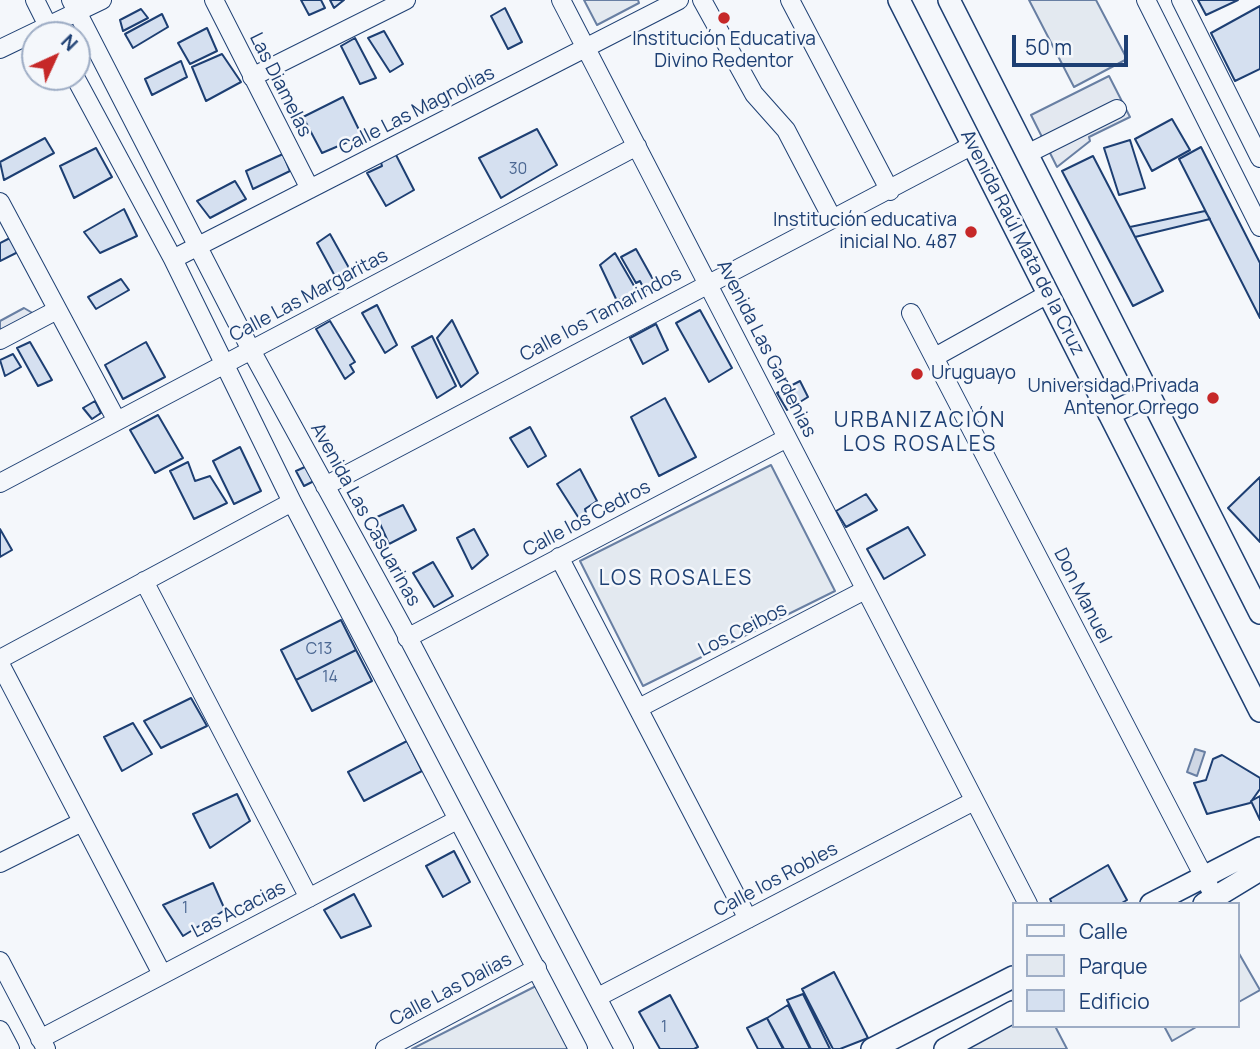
<!DOCTYPE html>
<meta charset="utf-8">
<style>
body{margin:0}
#map{position:relative;width:1260px;height:1049px;overflow:hidden;background:#f4f7fb;font-family:Manrope,sans-serif}
canvas{display:block}
.legend{position:absolute;left:1012px;top:902px;width:228px;height:126px;box-sizing:border-box;background:#f4f7fb;border:2px solid #9eadc5;margin:0;padding:9px 12px;list-style:none;font-size:21px;color:#1d3f73}
.legend li{display:flex;align-items:center;gap:14px;height:35px}
.legend b{width:35px;border:2px solid #9eadc5}
.north{position:absolute;left:21px;top:21px;width:70px;height:70px;box-sizing:border-box;background:#f4f7fb;border:2px solid #9eadc5;border-radius:50%;rotate:45deg;font-size:19px;font-weight:700;line-height:28px;text-align:center;color:#1d3f73}
.north::after{content:'';display:block;margin:auto;width:24px;height:32px;background:#c62828;clip-path:polygon(50% 0,100% 100%,50% 72%,0 100%)}
.scale{position:absolute;left:1012px;top:35px;width:116px;height:32px;box-sizing:border-box;border:4px solid #1d3f73;border-top:0;padding-left:9px;font-size:21px;line-height:24px;white-space:nowrap;color:#1d3f73;-webkit-text-stroke:5px #f4f7fb;paint-order:stroke}
</style>
<div id="map">
<canvas width="1260" height="1049"></canvas>
<ul class="legend">
<li><b style="height:9px;background:#f4f7fb"></b>Calle</li>
<li><b style="height:19px;background:#e3e9f0"></b>Parque</li>
<li><b style="height:19px;background:#d5e0f0"></b>Edificio</li>
</ul>
<div class="north">N</div>
<div class="scale">50 m</div>
</div>
<script>
const ctx = document.querySelector('canvas').getContext('2d');
ctx.lineJoin = 'round';
function fill(path, color) { ctx.fillStyle = color; ctx.fill(path, 'evenodd'); }
function stroke(path, color, width, dash) { ctx.strokeStyle = color; ctx.lineWidth = width; ctx.lineCap = dash ? 'butt' : 'round'; ctx.setLineDash(dash || []); ctx.stroke(path); }
function write(font, color, halo, rows, align = 'center') {
  ctx.font = font + ' Manrope,sans-serif'; ctx.lineWidth = 5; ctx.setLineDash([]); ctx.textBaseline = 'middle'; ctx.strokeStyle = halo; ctx.fillStyle = color; for (const [text, x, y, turn = 0] of rows) {
    ctx.save(); ctx.translate(x, y); ctx.rotate((+turn || 0) * Math.PI / 180); ctx.textAlign = isNaN(turn) ? turn : align; if (halo) ctx.strokeText(text, 0, 0); ctx.fillText(text, 0, 0); ctx.restore();
  }
}
const green = new Path2D(`
 M584 0H638L639 3 597 25Z
 M1029 0H1096L1127 59 1074 87Z
 M771 465 835 591 643 686 580 561Z
 M1237 950 1260 990 1237 1003Z
 M536 986 569 1049H412Z
 M1013 1023V1026H1055L1067 1049H966Z
 M1164 1026H1198L1172 1041Z`);
fill(green, '#e3e9f0');
stroke(green, '#687fa3', 2);
const parking = new Path2D(`
 M1109 76 1130 117 1089 137 1090 141 1057 167 1031 115Z
 M24 308 36 315 0 334V321Z`);
fill(parking, '#e3e8f0');
stroke(parking, '#687fa3', 2);
const water = new Path2D(`
 M1195 749 1205 752 1197 776 1187 772Z`);
fill(water, '#cfd7e4');
stroke(water, '#687fa3', 2);
const building = new Path2D(`
 M301 0H321L325 8 309 15Z
 M330 0H344L334 8Z
 M1198 0H1238L1206 15Z
 M1260 6V69L1235 81 1211 33Z
 M505 8 522 42 508 49 491 16Z
 M141 9 148 18 123 31 120 20Z
 M162 14 168 27 133 48 125 34Z
 M207 28 217 51 190 64 178 43Z
 M384 31 403 64 390 72 368 38Z
 M355 38 376 78 360 84 341 46Z
 M222 54 241 82 206 101 192 67Z
 M181 61 187 77 152 95 145 79Z
 M343 97 362 136 322 153 303 117Z
 M1172 119 1190 150 1152 171 1135 139Z
 M537 129 557 165 501 198 479 158Z
 M45 138 54 153 4 180 0 162Z
 M1130 140 1145 188 1119 195 1104 148Z
 M1201 147 1260 263V318L1179 159Z
 M96 148 112 177 74 198 60 166Z
 M395 153 414 190 386 206 367 173 382 166 380 159Z
 M283 154 290 171 253 189 246 171Z
 M1093 156 1163 291 1133 306 1062 171Z
 M235 181 246 199 210 218 197 201Z
 M124 209 137 236 100 253 84 232Z
 M1205 211 1210 219 1135 237 1130 227Z
 M330 234 349 268 336 278 317 243Z
 M10 238 18 252 0 261V243Z
 M636 249 655 283 645 291 640 281 636 283 621 257Z
 M615 253 637 291 617 301 600 265Z
 M121 279 129 290 96 309 88 297Z
 M377 305 397 345 385 353 362 313Z
 M700 310 732 368 709 382 676 323Z
 M452 320 478 373 461 387 437 338Z
 M330 321 355 362 350 365 354 372 345 379 316 329Z
 M656 324 668 350 643 364 630 338Z
 M432 336 456 386 437 398 412 347Z
 M30 342 52 380 38 386 17 348Z
 M146 342 165 377 123 399 105 365Z
 M13 354 21 367 5 376 0 360Z
 M800 381 808 397 787 410 777 393Z
 M665 398 696 457 659 476 631 417Z
 M95 401 101 413 92 419 83 408Z
 M158 415 183 458 155 473 130 430Z
 M530 427 546 456 528 467 510 438Z
 M240 447 261 491 234 504 213 461Z
 M188 462 195 481 210 476 227 503 194 519 170 471Z
 M307 466 314 481 304 486 296 471Z
 M580 469 597 501 585 509 587 517 580 520 557 484Z
 M1260 477V542L1228 508Z
 M866 494 877 510 846 527 836 511Z
 M403 505 416 530 389 544 377 517Z
 M908 527 925 555 884 579 867 549Z
 M0 529 12 550 0 557Z
 M474 529 488 555 472 569 457 538Z
 M433 562 453 596 434 607 413 573Z
 M341 620 356 650 296 680 281 650Z
 M356 650 372 681 312 711 296 680Z
 M191 698 207 726 161 748 144 721Z
 M133 723 152 754 122 771 104 737Z
 M407 741 422 771 364 801 348 772Z
 M1222 755 1260 778V789L1250 803 1207 814 1194 783 1206 780 1213 759Z
 M237 794 250 821 210 848 193 814Z
 M1260 796V820L1251 801Z
 M454 851 470 882 443 897 426 866Z
 M1108 865 1127 900 1120 904H1052L1050 899Z
 M213 883 225 910 183 936 163 905Z
 M354 894 371 926 341 938 324 910Z
 M834 972 868 1038 840 1049H833L802 989Z
 M803 994 830 1049H811L787 1000Z
 M670 995 698 1047 694 1049H660L639 1012Z
 M788 1005 810 1049H784L767 1018Z
 M767 1018 783 1049H758L747 1028Z`);
fill(building, '#d5e0f0');
stroke(building, '#1d3f73', 2);
const minor = new Path2D(`
 M35 0 52 34
 M71 0 251 350 401 624 624 1049
 M214 0 310 189
 M561 0 1028 904
 M702 0 754 94 786 130 832 218
 M790 0 890 191
 M1146 0 1260 227
 M1181 0 1260 158
 M0 49 102 0
 M75 77 173 259 292 502 578 1049
 M252 77 406 0
 M1027 154 1117 109
 M0 202 117 421
 M173 259 679 0
 M911 313 1215 898
 M0 340 57 310
 M935 357 1048 294
 M0 483 637 146
 M325 486 973 145
 M559 557 748 919
 M144 581 309 898
 M407 638 787 438
 M0 659 292 502
 M0 664 162 974
 M639 708 865 590
 M0 863 82 822
 M0 961 46 1049
 M598 997 974 801
 M0 1030 10 1049
 M40 1039 457 820
 M385 1049 537 968`);
const major = new Path2D(`
 M899 0 1260 711
 M949 0 1260 613
 M1109 414 1149 395
 M1151 904 1260 848
 M1204 904 1260 870
 M872 1049 1013 977
 M945 1049 1013 1012`);
stroke(minor, '#1d3f73', 20);
stroke(major, '#1d3f73', 24);
stroke(minor, '#f4f7fb', 18);
stroke(major, '#f4f7fb', 21);
for (const [x, y, r, color] of [
 [724,18,7,"#c62828"],
 [971,232,7,"#c62828"],
 [917,374,7,"#c62828"],
 [1213,398,7,"#c62828"]
]) { const dot = new Path2D(); dot.arc(x, y, r, 0, 2 * Math.PI); ctx.fillStyle = color; ctx.fill(dot); stroke(dot, '#f4f7fb', 2.5); }
write('16px', '#4b6792', null, [
 ["30",518,170],
 ["C13",319,650],
 ["14",330,678],
 ["1",185,909],
 ["1",664,1028]
]);
write('19px', '#1d3f73', '#f4f7fb', [
 ["Institución Educativa",724,40,"center"],
 ["Divino Redentor",724,62,"center"],
 ["Institución educativa",957,221],
 ["inicial No. 487",957,243],
 ["Uruguayo",931,374,"left"],
 ["Universidad Privada",1199,387],
 ["Antenor Orrego",1199,409]
], 'right');
write('19px', '#1d3f73', '#f4f7fb', [
 ["Las Diamelas",280,85,63],
 ["Calle Las Magnolias",417,111,-27],
 ["Avenida Raúl Mata de la Cruz",1022,243,63],
 ["Calle Las Margaritas",309,296,-28],
 ["Calle los Tamarindos",601,315,-28],
 ["Avenida Las Gardenias",766,349,63],
 ["Avenida Las Casuarinas",365,515,61],
 ["Calle los Cedros",587,519,-28],
 ["Don Manuel",1082,596,63],
 ["Los Ceibos",743,630,-27],
 ["Calle los Robles",776,880,-28],
 ["Las Acacias",239,910,-27],
 ["Calle Las Dalias",451,990,-28]
]);
ctx.letterSpacing = '2px';
write('21px', '#1d3f73', '#f4f7fb', [
 ["URBANIZACIÓN",920,421],
 ["LOS ROSALES",920,445],
 ["LOS ROSALES",676,579]
]);
ctx.letterSpacing = '0px';
</script>
